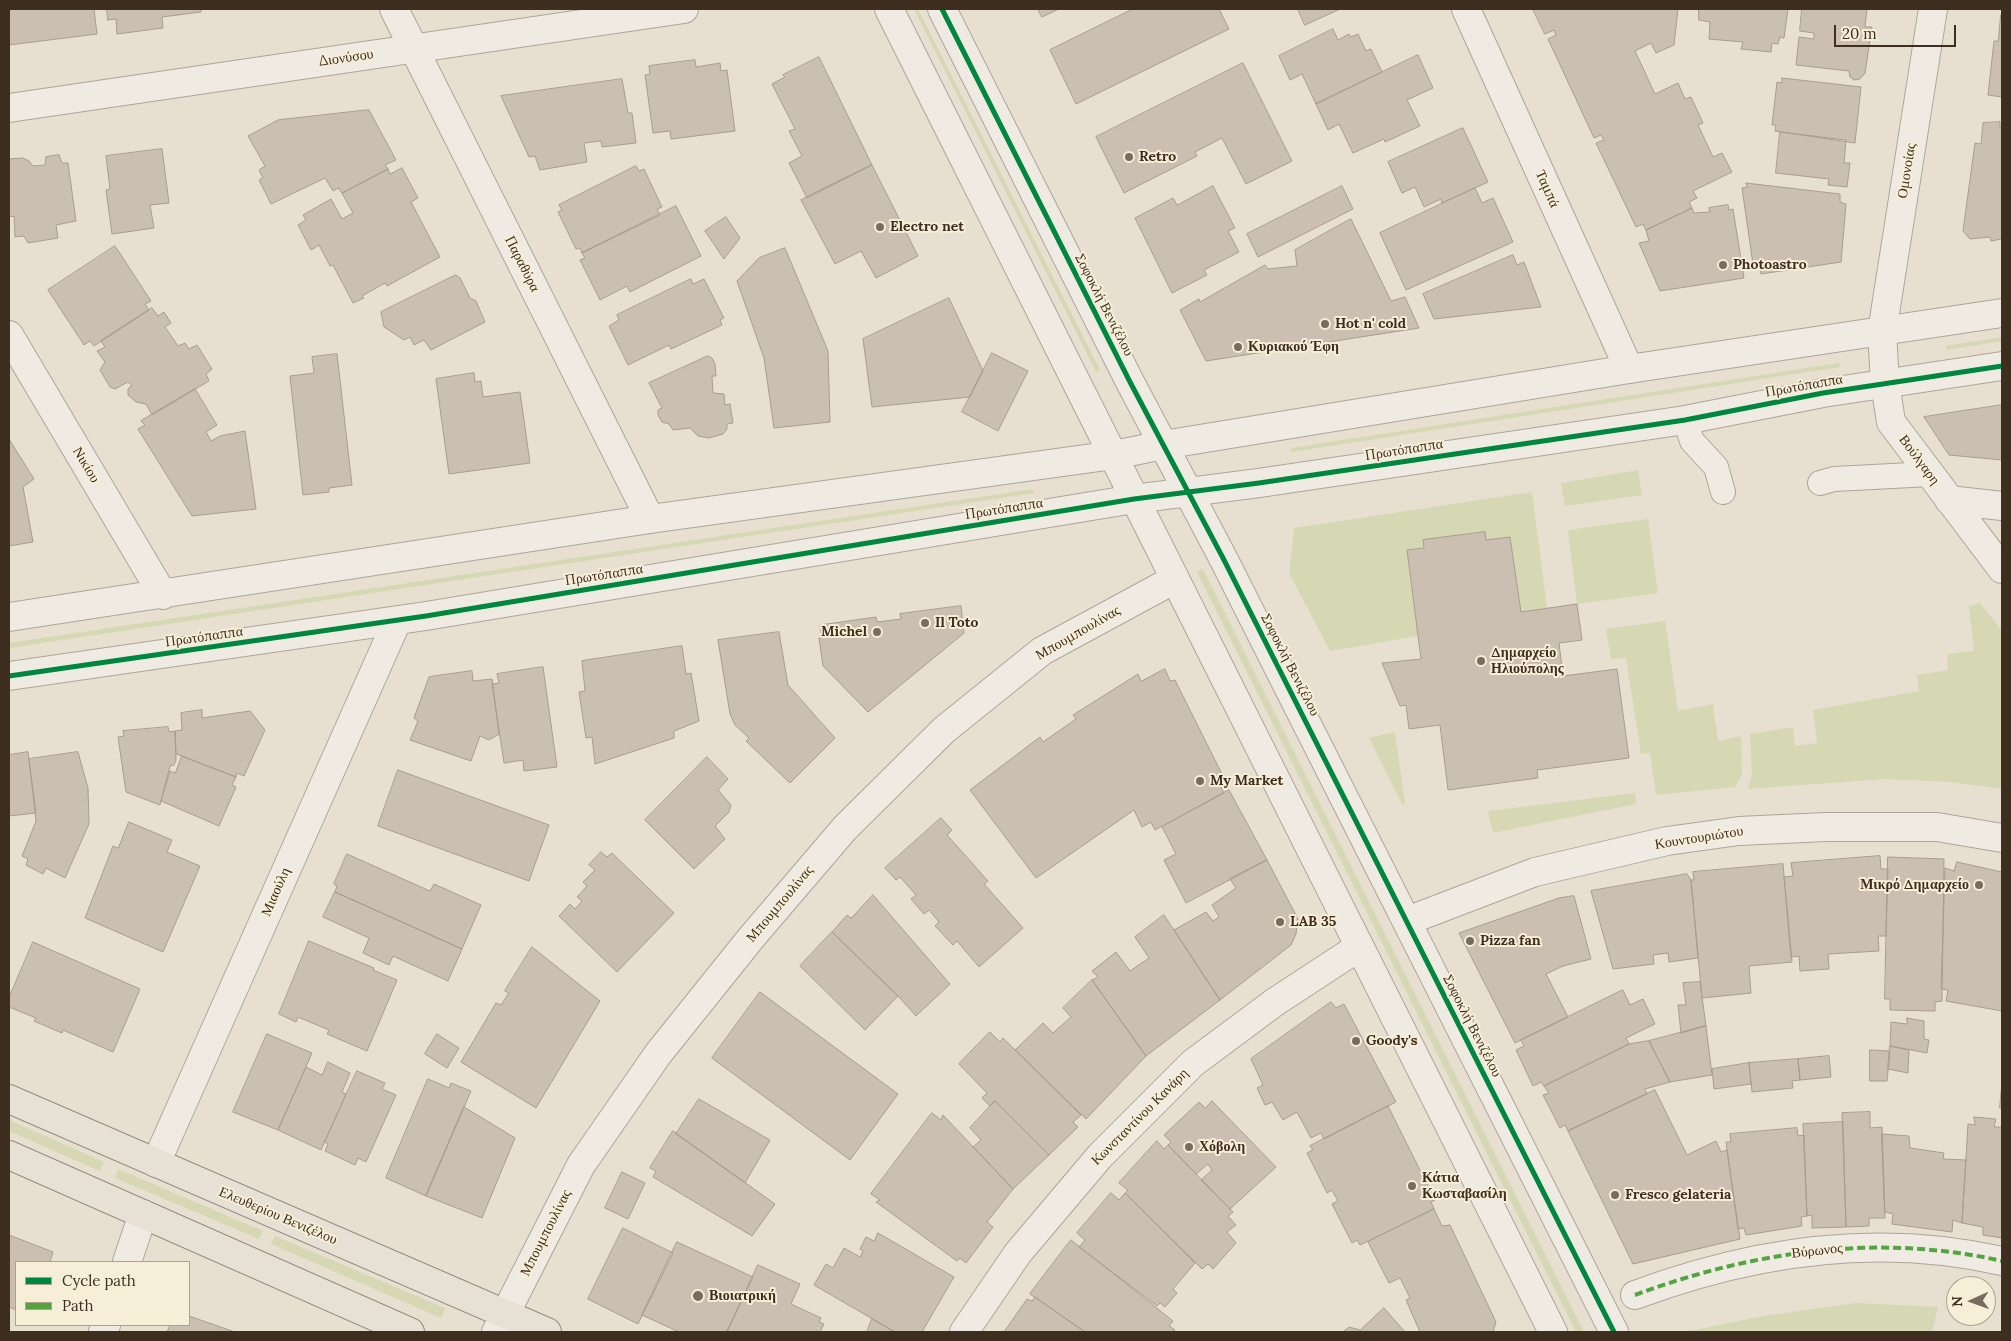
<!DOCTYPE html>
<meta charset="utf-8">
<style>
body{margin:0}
#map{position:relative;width:2011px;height:1341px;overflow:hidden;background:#e7e0d1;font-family:Lora,serif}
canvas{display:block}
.frame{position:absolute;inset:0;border:10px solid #3d2e20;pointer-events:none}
.legend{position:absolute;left:15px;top:1261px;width:175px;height:65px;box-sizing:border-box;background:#f7eed8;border:1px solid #ada18e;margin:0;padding:6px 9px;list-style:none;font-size:15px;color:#3d2e20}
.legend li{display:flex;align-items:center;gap:10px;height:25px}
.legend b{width:25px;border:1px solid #ada18e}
.north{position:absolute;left:1946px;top:1276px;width:50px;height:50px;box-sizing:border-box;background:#f7eed8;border:1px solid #ada18e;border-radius:50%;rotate:268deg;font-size:14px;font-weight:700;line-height:20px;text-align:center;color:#3d2e20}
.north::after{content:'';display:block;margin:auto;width:18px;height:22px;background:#786c5e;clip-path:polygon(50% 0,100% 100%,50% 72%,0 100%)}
.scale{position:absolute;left:1834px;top:25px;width:122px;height:22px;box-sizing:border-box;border:2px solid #3d2e20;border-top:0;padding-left:6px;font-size:15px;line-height:18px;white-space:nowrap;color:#3d2e20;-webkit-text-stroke:4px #f7eed8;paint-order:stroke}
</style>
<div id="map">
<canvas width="2011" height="1341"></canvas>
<div class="frame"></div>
<ul class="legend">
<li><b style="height:6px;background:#00873e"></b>Cycle path</li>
<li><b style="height:6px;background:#54a441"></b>Path</li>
</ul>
<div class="north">N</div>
<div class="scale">20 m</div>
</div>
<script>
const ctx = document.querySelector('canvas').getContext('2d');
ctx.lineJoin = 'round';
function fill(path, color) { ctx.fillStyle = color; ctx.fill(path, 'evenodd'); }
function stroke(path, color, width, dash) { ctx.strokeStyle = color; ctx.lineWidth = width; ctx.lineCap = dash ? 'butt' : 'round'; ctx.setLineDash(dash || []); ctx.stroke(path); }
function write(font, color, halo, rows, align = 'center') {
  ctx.font = font + ' Lora,serif'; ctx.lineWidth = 4; ctx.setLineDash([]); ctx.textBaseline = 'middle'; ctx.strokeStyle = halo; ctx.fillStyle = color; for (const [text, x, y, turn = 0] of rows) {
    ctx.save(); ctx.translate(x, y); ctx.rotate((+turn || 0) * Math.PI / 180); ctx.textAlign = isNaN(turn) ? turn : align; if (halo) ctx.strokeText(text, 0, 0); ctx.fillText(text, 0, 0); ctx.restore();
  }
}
fill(new Path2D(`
 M914 9H918L1100 370 1096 372Z
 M2002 337V341L1947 350 1946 346Z
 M1839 363 1840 367 1292 452 1291 448Z
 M1638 470 1642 495 1565 506 1561 483Z
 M1033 489 1034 493 9 648V643Z
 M1532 492 1547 608 1521 612 1510 537 1407 550 1418 636 1330 651 1289 573 1294 528Z
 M1648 519 1658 593 1577 604 1568 530Z
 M1203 569 1584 1332H1576L1197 572Z
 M1980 603 2002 631V789L1951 782 1884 779 1748 789 1752 774 1750 734 1793 727 1795 746 1817 743 1813 710 1919 691 1917 675 1948 670 1947 654 1974 651 1969 606Z
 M1665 621 1678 711 1713 704 1718 741 1741 736 1742 775 1735 787 1656 795 1650 753 1641 754 1626 658 1611 659 1606 629Z
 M1395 732 1405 804H1402L1369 738Z
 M1635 793 1636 804 1493 833 1488 811Z
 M9 1120 104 1162 100 1171 9 1131Z
 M118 1169 263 1231 259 1239 115 1178Z
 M275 1236 445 1308 441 1318 271 1244Z
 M1856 1303 1938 1307 1932 1332H1685L1763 1316Z`), '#d6d7b3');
const building = new Path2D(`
 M9 9H94L97 34 9 45Z
 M107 9H201V12L162 17 163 28 117 34 116 19 108 20Z
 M1038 9H1059L1042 17Z
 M1133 9H1219L1229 29 1076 104 1050 50Z
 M1298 9H1340L1305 25Z
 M1533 9H1678L1674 45 1656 53 1651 43 1635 51 1655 94 1678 83 1685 99 1691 97 1703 123 1698 125 1713 157 1722 153 1732 172 1693 191 1697 198 1689 202 1692 208 1646 230 1643 224 1636 227 1596 143 1604 140 1601 135 1594 138 1548 39 1556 35 1554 30 1545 34Z
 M1699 9H1788L1784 38 1780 37 1778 44 1772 43 1771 52 1741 49 1743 42 1709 39 1710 22 1699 20Z
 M1802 9H1867L1865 27H1872L1865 73 1860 79 1854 80 1850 77 1849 71 1796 65 1799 37 1814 39V33L1800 31Z
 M2001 15H2002V97L1988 95 1994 41H1998Z
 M1333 29 1338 40 1349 34 1351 37 1358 34 1366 51 1371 49 1382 72 1316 104 1302 74 1290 80 1279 56Z
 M1418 55 1433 88 1407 100 1420 126 1385 142 1384 139 1353 153 1339 124 1328 130 1316 104Z
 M819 57 872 165 807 198 789 163 802 156 789 131 795 129 772 84 785 77 783 75Z
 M695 60 696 67 720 63 721 71 727 70 735 131 671 139 670 131 653 133 645 75 650 74 649 66Z
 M1243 63 1292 161 1246 184 1222 138 1195 152 1197 156 1124 193 1096 137Z
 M1782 78 1861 87 1855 143 1775 131 1776 125H1772L1777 82 1782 83Z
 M622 79 628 113H632L636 143 602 147 601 141 584 143 587 162 540 170 535 156 529 157 501 96Z
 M369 110 396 160 385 165 388 169 342 193 338 188 333 191 325 178 271 204 259 180 263 178 259 170 265 166 248 136 278 120Z
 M2000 122V128H2002V239L1991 241 1990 237 1970 239 1963 231 1975 143 1981 144 1983 123Z
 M1463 128 1488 182 1442 203 1441 199 1424 207 1415 187 1402 193 1388 162Z
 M1780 132 1846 140 1844 163H1850L1847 187 1828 185 1829 179 1776 173Z
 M162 149 169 203 150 205 154 228 112 234 106 190 110 189 106 156Z
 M59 155 62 163H68L76 221 56 225 58 238 28 243 24 236 15 237 14 216 9 217V159L23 158 29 161 33 166 45 165 46 157Z
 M872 165 918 256 876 278 861 251 835 264 801 200Z
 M636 166 639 171 644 169 662 207 657 209 660 215 582 253 580 248 576 249 558 212 562 210 559 205Z
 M402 168 418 198 411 202 440 257 387 286 385 283 362 296 364 298 353 303 333 265 330 266 319 245 311 250 298 225 306 220 303 215 331 199 342 219 353 213 342 193 388 169 390 174Z
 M1746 183 1840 194V202L1846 204 1841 262 1761 274 1759 263 1753 264 1742 188 1747 187Z
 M1213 186 1235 228 1228 231 1239 252 1204 270 1207 275 1172 293 1135 218 1173 198 1177 205Z
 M1342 186 1353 209 1258 257 1247 234Z
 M1475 188 1482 203 1493 198 1513 242 1406 290 1380 233Z
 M1728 205 1729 210 1733 209 1744 278 1660 291 1639 243 1649 241 1646 230 1692 208 1694 213 1710 212 1709 208Z
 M676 206 701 256 630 292 627 286 600 300 580 260 585 258 582 253Z
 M726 217 740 238 724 259 705 231Z
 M1351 219 1391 301 1405 297 1419 328 1206 361 1180 310 1199 299 1200 302 1265 265 1268 269 1297 266 1295 250Z
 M115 246 151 301 145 304 149 310 94 346 90 341 84 345 48 290Z
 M785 248 828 351 830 422 774 428 764 358 737 281 759 258Z
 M1513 255 1517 265 1524 262 1541 307 1434 319 1423 294Z
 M456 275 460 278 470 298 476 301 485 322 431 350 424 340 414 345 410 337 404 340 384 327 381 312Z
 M691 279 693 284 704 279 724 318 720 320 722 325 671 349 669 345 628 365 609 326 619 320 617 315Z
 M949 298 983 371 970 397 872 407 863 339Z
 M152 308 158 316 164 312 171 323 165 327 178 346 185 343 189 349 197 345 212 369 206 374 209 381 152 415 146 404 136 402 128 395V389L132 385 128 382 115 389 110 387 100 370 105 362 97 351 105 347 101 341Z
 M992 353 1028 371 998 431 962 412Z
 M337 354 352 485 329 488V492L303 495 290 376 314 373 312 357Z
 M708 356 712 358 715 364 716 376H712L713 393 724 394 725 405 730 404 733 423 727 424V429L723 434 709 438 698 436 690 428 673 430 669 424 662 422 658 415V410L662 408 649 383Z
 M474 373 475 382 481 381 483 397 520 392 530 463 449 474 436 379Z
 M195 389 217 425 206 432 211 441 220 436 245 431 256 509 192 516 138 429 145 425 141 421Z
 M2002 405V460L1949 455 1924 417Z
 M9 439 34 479 23 487 33 542 9 546Z
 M1485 532 1486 540 1510 537 1521 612 1577 604 1582 640 1559 643 1563 676 1617 669 1629 758 1537 770 1538 778 1448 790 1440 725 1409 729 1406 705 1400 706 1382 663 1421 659 1407 550 1424 548 1423 540Z
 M961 606 964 633 868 712 823 666 819 638H821L820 625 876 617 877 622 901 619 900 614Z
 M779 632 788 685 835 738 790 783 746 741 749 738 735 725 730 714 718 640Z
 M682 646 686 674 691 673 699 721 674 731V738L595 764 592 737 586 738 579 692 585 691 582 661Z
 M543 667 557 767 524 771 523 760 504 763 492 684 499 683 497 674Z
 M1165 669 1170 681 1175 680 1225 780 1219 783 1224 793 1155 830 1151 822 1142 827 1134 810 1036 878 970 790 1040 737 1043 742 1076 719 1073 715 1138 674 1141 681Z
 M472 671 473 681 492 679 499 734 489 740 480 736 471 761 410 740 418 721 414 718 429 677Z
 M202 710V718L250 711 265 730 244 776 237 773 236 777 176 754 175 731 182 730 181 713Z
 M168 727 169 732 175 731 176 760 174 765 170 766 160 805 126 792 118 737 124 736 123 731Z
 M28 752 36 813 9 816V755Z
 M78 752 88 788 89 824 65 878 46 868 43 874 26 865 28 859 22 856 36 821 29 759Z
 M182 756 236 777 232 785 236 787 219 826 161 801 170 771 175 773Z
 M707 757 728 779 718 790 731 805 729 812 715 826 725 839 694 869 645 820Z
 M398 770 549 825 529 881 378 826Z
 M1229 790 1267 860 1186 903 1164 860 1176 854 1162 827Z
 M941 818 952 830 947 835 988 881 984 884 1023 928 979 967 957 941 953 945 935 926 939 922 929 910 924 914 911 899 916 895 900 877 896 880 885 868Z
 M129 822 172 840 167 852 200 866 163 952 85 918 113 846 118 848Z
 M601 852 607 857 612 853 674 913 617 972 559 916 570 904 575 909 582 901 577 897 587 886 583 882 595 870 589 865Z
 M347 854 430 891 434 884 481 905 462 949 335 892 337 886 334 884Z
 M1880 856 1881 869H1888L1886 936H1878L1879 951 1828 954 1829 969 1800 971 1799 956 1791 957 1784 877 1793 876 1791 863Z
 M1888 857 1944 859 1942 1001 1935 1002V1011L1890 1010V999H1885Z
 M1267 860 1298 919 1296 934 1291 945 1220 1000 1174 930 1206 912 1213 921 1219 917 1212 905 1236 888 1230 879Z
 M1957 862 2002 872V1011L1946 1001 1948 990 1941 989 1945 868 1954 871Z
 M1783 864 1792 962 1749 966 1751 993 1702 998 1691 880H1694L1693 872Z
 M1687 874 1691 880 1698 958 1669 962 1668 953 1653 955 1654 964 1613 969 1591 891Z
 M335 892 462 949 448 981 393 956 389 965 363 953 369 938 323 917Z
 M873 895 950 984 916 1016 898 996 832 932 847 915 851 918Z
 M1574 896 1591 959 1563 966 1546 974 1568 1017 1515 1043 1459 933 1559 898Z
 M1164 915 1220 1000 1146 1056 1092 980 1098 977 1092 971 1116 952 1130 971 1149 958 1135 937Z
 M832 932 898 996 865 1030 800 966Z
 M309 941 374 968 373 970 397 980 367 1051 327 1034 329 1030 298 1017 296 1022 279 1014Z
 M33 942 140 989 113 1052 63 1030 62 1033 34 1021 36 1018 9 1007V998Z
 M532 947 600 1001 536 1108 461 1062 496 1003 501 1005 509 993 505 991Z
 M1092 980 1146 1056 1086 1119 1015 1050 1043 1023 1053 1033 1071 1017 1063 1008Z
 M1700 982 1706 1026 1681 1033 1678 1005H1686L1683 983Z
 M1623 990 1630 1005 1643 999 1655 1024 1626 1038 1629 1044 1544 1086 1541 1082 1533 1086 1516 1050 1524 1046 1521 1040Z
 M760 992 898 1094 850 1160 712 1058Z
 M1331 1002 1336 1008 1344 1004 1396 1102 1324 1139 1321 1133 1311 1138 1297 1112 1283 1120 1272 1102 1265 1105 1257 1088 1263 1085 1251 1059Z
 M1907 1018 1924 1021V1039L1929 1040 1927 1053 1890 1046 1891 1022 1907 1024Z
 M1706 1026 1712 1075 1670 1082 1649 1041Z
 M990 1032 1000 1042 1003 1038 1081 1115 1073 1122 1078 1127 1049 1155 995 1101 990 1106 982 1098 987 1093 959 1064Z
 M267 1034 312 1053 278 1130 233 1112Z
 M437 1034 459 1048 447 1068 425 1054Z
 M1649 1041 1670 1082 1645 1089 1647 1094 1568 1131 1565 1125 1560 1128 1543 1095 1549 1093 1544 1086 1629 1044Z
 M1890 1046 1909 1050 1908 1073 1888 1069Z
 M1870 1050 1890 1051 1887 1081H1870Z
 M1829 1056 1831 1077 1800 1080 1798 1059Z
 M1798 1059 1800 1080 1792 1081 1793 1088 1752 1092 1749 1063Z
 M328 1062 350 1073 342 1092 346 1094 321 1150 278 1130 306 1067 322 1075Z
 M1749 1063 1751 1084 1714 1089 1712 1069Z
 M357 1071 385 1083 382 1089 396 1095 366 1162 358 1158 355 1165 325 1151 328 1144 325 1142Z
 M428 1079 449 1088 451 1083 471 1091 426 1196 386 1178Z
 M2002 1083V1121V1108H2000Z
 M1655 1090 1687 1155 1716 1141 1721 1152 1727 1150 1740 1239 1633 1264 1568 1131Z
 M699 1099 770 1140 745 1183 676 1134Z
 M995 1101 1049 1155 1013 1189 973 1147 981 1140 970 1128Z
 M1212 1101 1276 1167 1230 1209 1201 1180 1212 1170 1208 1164 1196 1174 1168 1145 1171 1142 1164 1135 1199 1102 1205 1108Z
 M1388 1106 1435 1200 1431 1202 1434 1209 1360 1245 1357 1240 1352 1243 1332 1204 1338 1201 1332 1190 1327 1193 1307 1153 1313 1150 1310 1146Z
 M464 1107 515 1138 482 1218 426 1196Z
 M1870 1112V1128L1882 1127 1885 1218H1869V1226L1846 1227 1842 1113Z
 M932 1113 941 1120 943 1115 1013 1189 987 1222 993 1227 966 1263 960 1258 957 1261 876 1202 880 1200 871 1194Z
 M1974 1117 1996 1119 1994 1127H2002V1238L1983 1235V1227L1962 1223 1968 1124 1975 1125Z
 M1843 1122 1846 1227 1812 1228V1215L1807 1216 1803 1124Z
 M1797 1128 1798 1136 1804 1135 1807 1216 1801 1217 1802 1226 1746 1235 1744 1228 1738 1229 1726 1142H1731L1730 1134Z
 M673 1131 775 1204 752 1236 653 1177 656 1171 650 1168Z
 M1882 1134 1909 1136 1910 1148 1944 1153 1943 1159 1966 1160 1962 1223 1953 1220 1952 1232 1892 1224 1893 1214 1885 1212Z
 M1157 1141 1164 1149 1168 1145 1233 1212 1228 1216 1236 1225 1227 1232 1236 1243 1213 1269 1208 1264 1202 1269 1125 1193 1128 1190 1119 1183Z
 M622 1172 645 1183 628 1219 605 1208Z
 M1111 1193 1119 1200 1125 1193 1195 1263 1173 1289 1177 1293 1165 1307 1160 1303 1157 1306 1079 1247 1085 1240 1077 1233Z
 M1434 1209 1442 1226 1450 1225 1496 1322 1493 1332H1420L1406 1300 1410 1298 1400 1278 1389 1283 1368 1242Z
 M623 1228 673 1253 638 1324 588 1299Z
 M878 1233 954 1277 922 1332H895L814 1285 826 1264 833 1268 844 1248 860 1257 863 1251 860 1249 866 1237 874 1241Z
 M9 1235 53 1252 50 1262H16V1310L9 1307Z
 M1071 1240 1173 1321 1169 1326 1175 1330 1173 1332H1085L1030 1294Z
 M677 1242 753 1277 727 1332H679L642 1315Z
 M758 1265 800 1284 791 1304 821 1318 819 1322 824 1324 820 1332H727Z
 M1035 1297 1085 1332H1004L1027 1299 1032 1301Z
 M1384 1308 1405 1332H1343L1349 1327 1360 1330Z
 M189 1316 235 1332H167L170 1325H189Z
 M872 1319 895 1332H867Z`);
fill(building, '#cbbfb2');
stroke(building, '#a89c90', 1);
const service = new Path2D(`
 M1685 420 1692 441 1716 467 1723 492
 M1820 483 1834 479 1931 474`);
const pedestrian = new Path2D(`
 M1635 1295C1753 1251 1879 1233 2002 1261`);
const minor = new Path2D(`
 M394 9 650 519
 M1466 9 1629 369
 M1933 9 1882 332 1885 383 1891 422 2002 569
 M9 108 684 9
 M9 335 163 595
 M1949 500 2002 506
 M1407 921 1535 872 1667 841 1739 831 1826 827H1937L2002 838
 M156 1163 397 621
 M127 1262 143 1214
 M103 1332 106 1325
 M496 1332 581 1165 658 1054 751 938 845 828 944 730 1042 651 1175 579
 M964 1332 1018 1253 1100 1156 1193 1063 1275 1002 1359 947`);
const tertiary = new Path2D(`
 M889 9 1553 1332
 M942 9 1130 382 1223 558 1614 1332
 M9 617 650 519 1114 455 1163 445 1629 369 2002 313
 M9 676 426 616 1134 499 1259 483 1685 420 1823 393 2002 366`);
const primary = new Path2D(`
 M9 1099 547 1332
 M9 1155 410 1332`);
stroke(service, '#ada599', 26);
stroke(pedestrian, '#ada599', 30);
stroke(minor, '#ada599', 30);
stroke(tertiary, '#ada599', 30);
stroke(primary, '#928b80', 30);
stroke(service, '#efebe3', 24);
stroke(pedestrian, '#efebe3', 28);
stroke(minor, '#efebe3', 28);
stroke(tertiary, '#efebe3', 28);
stroke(primary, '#e6e1d4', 28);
stroke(new Path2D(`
 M1635 1295C1753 1251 1879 1233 2002 1261`), '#54a441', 4, [8, 4]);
stroke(new Path2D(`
 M942 9 1130 382 1223 558 1614 1332
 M9 676 426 616 1134 499 1259 483 1685 420 1823 393 2002 366`), '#00873e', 5);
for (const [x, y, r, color] of [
 [1129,157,5,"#786c5e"],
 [880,227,5,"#786c5e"],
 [1723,265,5,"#786c5e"],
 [1325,324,5,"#786c5e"],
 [1238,347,5,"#786c5e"],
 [925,623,5,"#786c5e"],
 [877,632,5,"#786c5e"],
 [1481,661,5,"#786c5e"],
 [1200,781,5,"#786c5e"],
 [1979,885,5,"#786c5e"],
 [1280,922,5,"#786c5e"],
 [1470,941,5,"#786c5e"],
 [1356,1041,5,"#786c5e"],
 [1189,1147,5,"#786c5e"],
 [1412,1186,5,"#786c5e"],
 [1615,1195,5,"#786c5e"],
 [698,1296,6,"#786c5e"]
]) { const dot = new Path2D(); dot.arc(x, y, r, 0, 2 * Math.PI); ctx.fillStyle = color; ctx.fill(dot); stroke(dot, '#f7eed8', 2); }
write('14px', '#3d2e20', '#f7eed8', [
 ["Διονύσου",346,58,-8],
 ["Ομονοίας",1907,171,-81],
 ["Ταμπά",1547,189,66],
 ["Παραθύρα",522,264,63],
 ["Σοφοκλή Βενιζέλου",1104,305,63],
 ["Πρωτόπαππα",1804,386,-10],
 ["Πρωτόπαππα",1404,450,-9],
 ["Βούλγαρη",1919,460,53],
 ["Νικίου",86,465,59],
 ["Πρωτόπαππα",1004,509,-9],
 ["Πρωτόπαππα",604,575,-9],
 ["Μπουμπουλίνας",1078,633,-30],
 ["Πρωτόπαππα",204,637,-8],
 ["Σοφοκλή Βενιζέλου",1290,665,63],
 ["Κουντουριώτου",1699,838,-9],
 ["Μιαούλη",276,892,-66],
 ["Μπουμπουλίνας",780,904,-50],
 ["Σοφοκλή Βενιζέλου",1472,1026,63],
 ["Κωνσταντίνου Κανάρη",1140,1117,-45],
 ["Ελευθερίου Βενιζέλου",278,1216,23],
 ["Μπουμπουλίνας",546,1233,-63],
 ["Βύρωνος",1817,1251,-6]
]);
write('bold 14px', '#3d2e20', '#f7eed8', [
 ["Retro",1139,157],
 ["Electro net",890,227],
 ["Photoastro",1733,265],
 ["Hot n' cold",1335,324],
 ["Κυριακού Έφη",1248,347],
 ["Il Toto",935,623],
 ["Michel",867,632,"right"],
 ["Δημαρχείο",1491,653],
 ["Ηλιούπολης",1491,669],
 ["My Market",1210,781],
 ["Μικρό Δημαρχείο",1969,885,"right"],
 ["LAB 35",1290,922],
 ["Pizza fan",1480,941],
 ["Goody's",1366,1041],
 ["Χόβολη",1199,1147],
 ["Κάτια",1422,1178],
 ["Κωσταβασίλη",1422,1194],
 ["Fresco gelateria",1625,1195],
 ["Βιοιατρική",709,1296]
], 'left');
</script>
